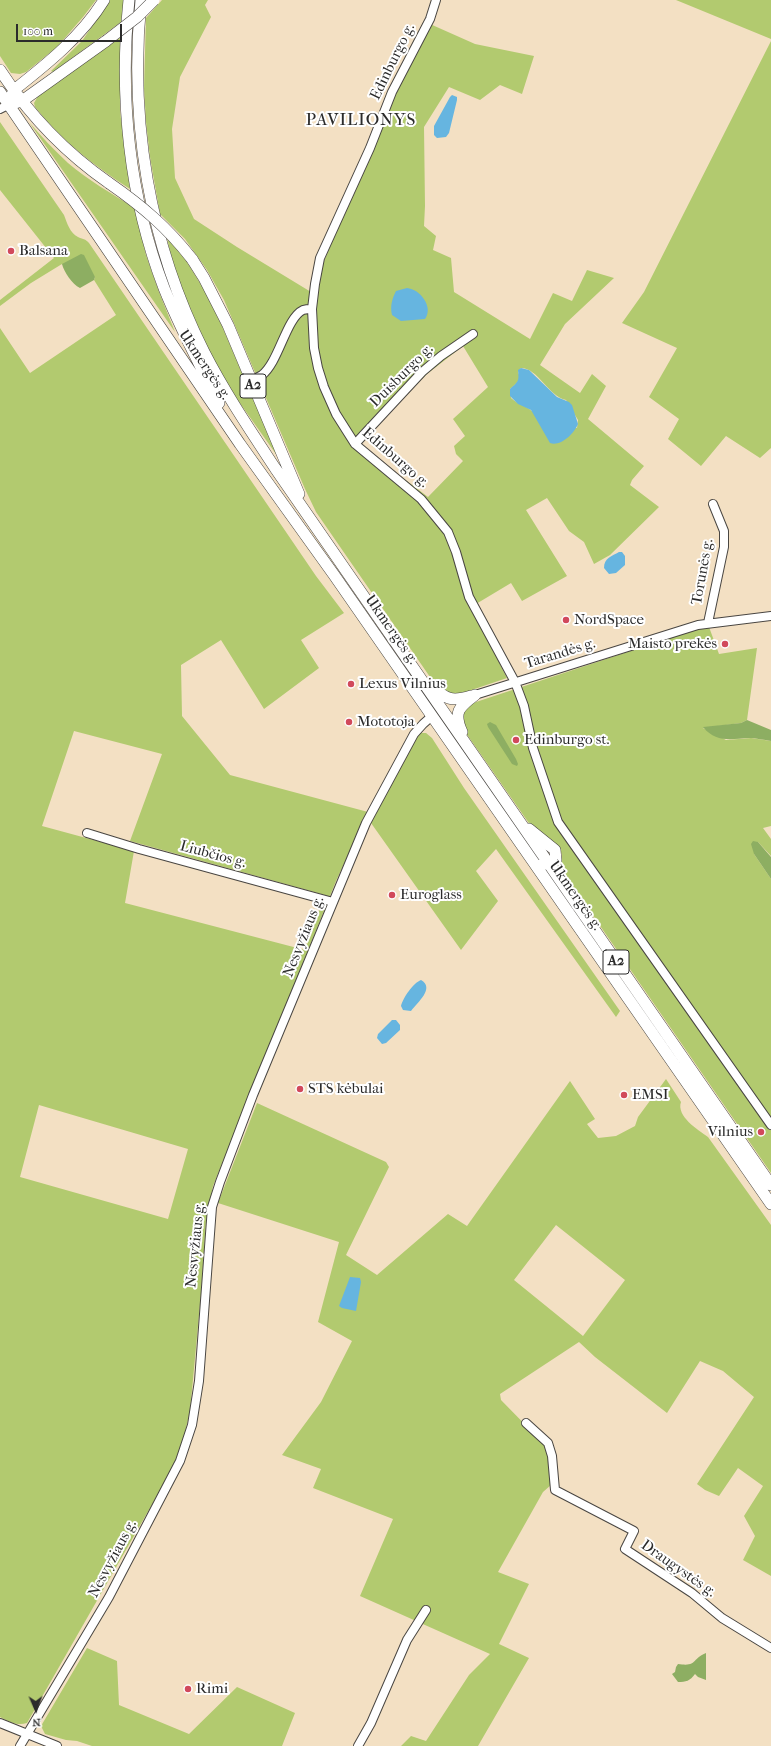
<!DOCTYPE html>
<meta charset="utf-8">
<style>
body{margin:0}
#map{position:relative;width:771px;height:1746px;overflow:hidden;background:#f3e0c3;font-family:"IM FELL French Canon",serif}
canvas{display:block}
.north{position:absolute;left:16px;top:1690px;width:40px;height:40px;-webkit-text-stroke:3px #fff;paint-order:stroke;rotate:178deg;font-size:11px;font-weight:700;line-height:16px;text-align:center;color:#2b2b2b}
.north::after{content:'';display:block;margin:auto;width:14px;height:18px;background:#2b2b2b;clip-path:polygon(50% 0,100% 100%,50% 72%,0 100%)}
.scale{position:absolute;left:16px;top:24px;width:106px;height:18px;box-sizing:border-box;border:2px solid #2b2b2b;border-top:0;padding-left:5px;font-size:12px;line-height:14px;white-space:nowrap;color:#2b2b2b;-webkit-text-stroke:3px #fff;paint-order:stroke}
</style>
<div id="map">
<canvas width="771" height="1746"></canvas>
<div class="north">N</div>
<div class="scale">100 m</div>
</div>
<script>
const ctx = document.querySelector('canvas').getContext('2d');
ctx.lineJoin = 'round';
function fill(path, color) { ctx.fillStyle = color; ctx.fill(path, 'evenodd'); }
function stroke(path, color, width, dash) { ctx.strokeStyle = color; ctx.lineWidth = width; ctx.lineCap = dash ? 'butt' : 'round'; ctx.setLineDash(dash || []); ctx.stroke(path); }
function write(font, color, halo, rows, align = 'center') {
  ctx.font = font + ' "IM FELL French Canon",serif'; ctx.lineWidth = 4; ctx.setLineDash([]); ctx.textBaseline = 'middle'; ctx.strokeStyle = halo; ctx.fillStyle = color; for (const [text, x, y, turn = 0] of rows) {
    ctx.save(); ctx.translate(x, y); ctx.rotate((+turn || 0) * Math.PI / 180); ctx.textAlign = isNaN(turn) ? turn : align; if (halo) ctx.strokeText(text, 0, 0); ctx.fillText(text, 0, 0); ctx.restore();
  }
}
fill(new Path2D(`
 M0 0H96L83 17 57 47 26 72 20 74 11 73 0 56Z
 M110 0H124L121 22 53 72 51 71 82 41Z
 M162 0H208L205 5 211 17 180 77 172 129 175 178 194 219 237 247 311 292 389 106 430 24 475 44 534 56 522 94 500 85 480 100 449 87 424 127 425 206 424 226 436 236 433 250 451 258 454 292 530 339 553 293 572 301 587 270 614 278 565 324 540 365 580 393 592 374 606 386 588 419 644 466 632 480 630 485 659 507 610 555 594 564 584 542 569 531 547 498 526 510 567 576 522 601 511 583 471 607 507 678 454 696 439 690 316 512 305 489 224 300 207 270 185 239 160 214 150 157 146 122 144 88 146 18ZM463 346 488 387 453 419 465 436 454 446 456 454 463 461 428 497C405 479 381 463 359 444L427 374ZM521 368C538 368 548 396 566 400L578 420 577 428 534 413C528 406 518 405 511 398L510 389C516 384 522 380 518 372Z
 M676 0H771V39Z
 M120 38V111L130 189C93 165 62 141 35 107L34 103 38 96Z
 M771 41V448L760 458 726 436 701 466 668 439 679 419 649 397 677 348 622 323 644 292Z
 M0 122 64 215C67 223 70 233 78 237 82 239 86 239 89 243L316 576 344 613 301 640 319 668 264 709 221 640 181 665 182 716 230 775 368 812 336 881 213 1186 206 1221 201 1294 190 1411 183 1441 174 1466 27 1723C17 1726 10 1722 0 1717V328L30 373 116 315 94 280 95 277 62 264 31 283 0 306V300L54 258 0 190ZM74 731 162 754 130 841 325 895 305 950 125 903 134 851 42 826ZM39 1105 188 1149 168 1219 20 1177Z
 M29 122C41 136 54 150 68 163 88 180 112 194 135 208L146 255 159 292 175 332Z
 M167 237 187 262 203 288 222 326 278 457 237 399 210 354 182 290 170 253Z
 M709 627 719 654 757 648 747 720 741 723 703 728 726 740 751 738 771 741V826L763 828 771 839V856L758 842 754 854 771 879V1173L558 865 562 855 559 846 533 829 461 726 460 714 468 706 476 702 694 630Z
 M421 733H426L432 738 464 788 620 1011 616 1017 496 849 476 871 498 901 461 950 371 823 417 736Z
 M666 1079 681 1102C676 1116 698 1130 708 1137L771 1225V1576L743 1560 755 1536 744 1516 763 1486 738 1468 719 1496 705 1490 697 1484 754 1397 723 1371 700 1361 667 1413 595 1357 579 1342 500 1394 501 1400 547 1447 551 1485 543 1492 498 1572 529 1584 499 1644 529 1658 478 1746H401L411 1736 426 1741 469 1675 490 1654 360 1596 393 1519 313 1488 321 1469 282 1455 321 1402 352 1341 318 1322 339 1242 218 1203 257 1103 386 1162 389 1167 346 1255 377 1275 448 1214 467 1226 570 1081 595 1119 587 1124 598 1138 616 1136 635 1126 638 1117ZM556 1225 625 1280 583 1336 514 1280Z
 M87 1648 117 1661 119 1705 189 1734 237 1687 295 1713 282 1746H92L77 1741 66 1740 45 1734 41 1726Z`), '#b2ca6f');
fill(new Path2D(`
 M81 254 84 255 95 277 94 280 80 288C72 284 64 272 62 264Z
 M747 720 771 730V741C764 740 756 738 749 738 731 739 716 743 703 727L741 723Z
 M490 722 496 725 516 759 518 764 517 766 512 764 488 727 487 724Z
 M753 841 758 842 771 857V879L754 854 751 844Z
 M706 1653V1680L698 1677 695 1674C690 1681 686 1682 678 1682L672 1674 675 1672 676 1667 678 1664C698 1667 691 1659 706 1653Z`), '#8dae62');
fill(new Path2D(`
 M452 95 457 97V100L449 133 446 137 437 138 434 135V126L450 97Z
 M407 288C420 289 434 307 425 319L401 321 392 315C390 306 392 299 396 291Z
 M521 368 529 370 557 397 569 402 572 405 578 424C574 434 560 447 550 443L531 410 518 404 510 396V389C519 381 519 381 518 370Z
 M619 552H622L625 556V565L616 573 609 574 604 568C604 558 612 556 619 552Z
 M421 980C435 988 418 1002 411 1011L403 1010 401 1006C403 998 413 983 421 980Z
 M392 1020H396L400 1025V1030L386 1043 382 1044 377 1038 378 1034Z
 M350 1277 360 1278 361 1282 356 1311 342 1308 339 1306Z`), '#66b5e0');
const minor = new Path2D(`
 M436 0 430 19 392 92 370 148 320 258 315 284 312 309 314 348 318 368 324 387 336 414 355 444 421 499 448 532 456 552 469 597 515 682 524 706 533 748 558 822 771 1125
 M0 109 8 105
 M251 380C254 379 259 377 262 375 279 362 286 318 303 310 306 309 309 309 312 309
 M355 444 422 372 441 356 473 334
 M708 623 724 547V531L713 504
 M475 695 698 625 771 616
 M87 833 139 849 333 902
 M526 1423 548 1443 552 1456 555 1490 634 1531 625 1549 692 1593 722 1618 771 1648
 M0 1723 57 1746
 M20 1746 109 1597 180 1461 192 1425 199 1381 212 1207 220 1182 253 1095 366 823 414 734 423 724 432 716
 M358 1746 371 1723 407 1640 426 1610`);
const highway = new Path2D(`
 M129 0C119 97 129 197 164 288 180 328 200 365 219 403
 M141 0C129 121 149 243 204 352 225 393 250 430 275 468L771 1185
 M0 70C29 115 66 153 109 183
 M0 92 240 444 334 575 771 1204
 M11 97 14 90C47 64 82 36 104 0
 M15 103 22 101 106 41
 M192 259 204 278 228 325 299 494
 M431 686C446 699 451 702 471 696
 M462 732C453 712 459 707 475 695
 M529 829 555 850 556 860 549 864H543`);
stroke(minor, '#494642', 10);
stroke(highway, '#494642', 12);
stroke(minor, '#fff', 8);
stroke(highway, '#fff', 11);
const highwayBridge = new Path2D(`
 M106 41 137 17 154 0
 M109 183C142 206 167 227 192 259`);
stroke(highwayBridge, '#494642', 12, []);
stroke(highwayBridge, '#fff', 11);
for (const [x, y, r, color] of [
 [11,251,4,"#d1495b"],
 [566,620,4,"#d1495b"],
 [725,644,4,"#d1495b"],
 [351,684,4,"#d1495b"],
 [349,722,4,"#d1495b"],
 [516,740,4,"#d1495b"],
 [392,895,4,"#d1495b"],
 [300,1089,4,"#d1495b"],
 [624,1095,4,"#d1495b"],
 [761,1132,4,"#d1495b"],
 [188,1689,4,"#d1495b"]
]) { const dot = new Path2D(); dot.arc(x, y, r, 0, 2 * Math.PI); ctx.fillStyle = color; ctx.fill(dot); stroke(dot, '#fff', 1.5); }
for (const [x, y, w] of [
 [253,386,26],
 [616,962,26]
]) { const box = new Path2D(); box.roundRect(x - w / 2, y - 12, w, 24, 3); ctx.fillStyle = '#fff'; ctx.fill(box); stroke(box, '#2b2b2b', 1); }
write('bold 14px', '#2b2b2b', null, [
 ["A2",253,386],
 ["A2",616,962]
]);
write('15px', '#2b2b2b', '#fff', [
 ["Edinburgo g.",393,62,-64],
 ["Ukmergės g.",204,365,56],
 ["Duisburgo g.",402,376,-45],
 ["Edinburgo g.",395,458,41],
 ["Torunės g.",703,572,-80],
 ["Ukmergės g.",391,630,55],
 ["Tarandės g.",560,654,-17],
 ["Liubčios g.",213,855,15],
 ["Ukmergės g.",575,896,55],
 ["Nesvyžiaus g.",304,937,-68],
 ["Nesvyžiaus g.",196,1245,-84],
 ["Nesvyžiaus g.",113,1559,-62],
 ["Draugystės g.",678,1569,35]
]);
write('15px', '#2b2b2b', '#fff', [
 ["Balsana",19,251],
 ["NordSpace",574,620],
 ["Maisto prekės",717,644,"right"],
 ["Lexus Vilnius",359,684],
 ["Mototoja",357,722],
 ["Edinburgo st.",524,740],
 ["Euroglass",400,895],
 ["STS kėbulai",308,1089],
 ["EMSI",632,1095],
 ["Vilnius",753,1132,"right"],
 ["Rimi",196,1689]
], 'left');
ctx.letterSpacing = '1px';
write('17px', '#2b2b2b', '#fff', [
 ["PAVILIONYS",361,121]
]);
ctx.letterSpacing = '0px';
</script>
